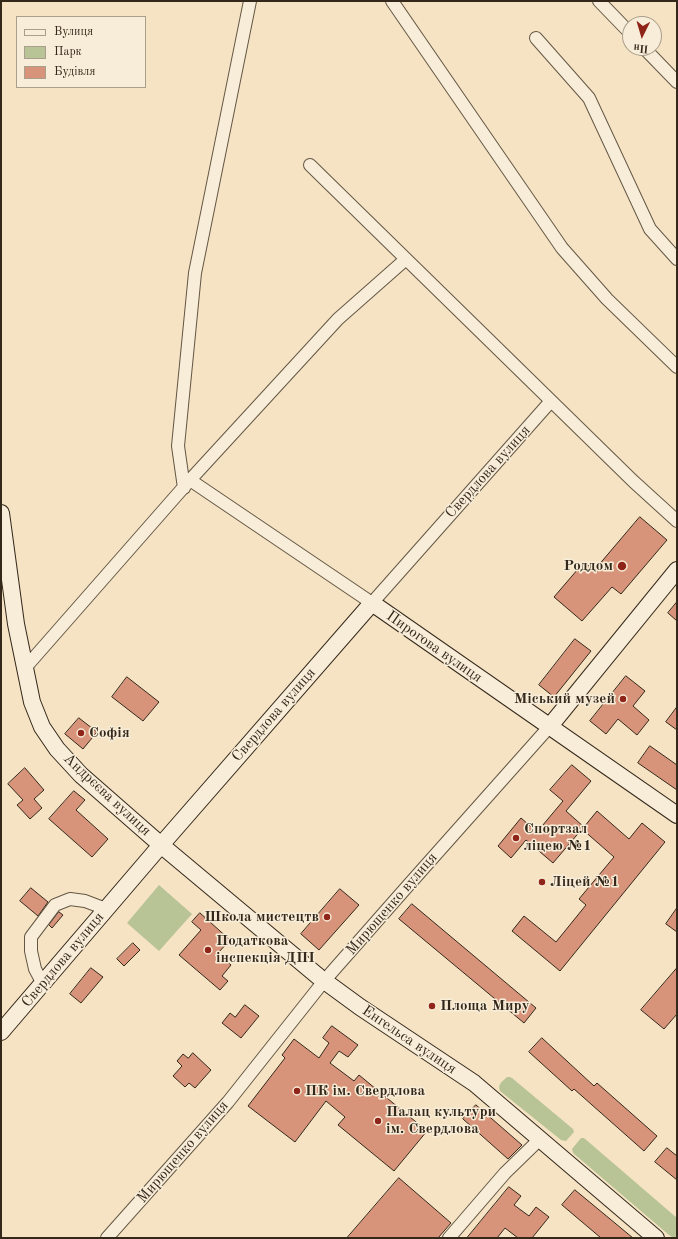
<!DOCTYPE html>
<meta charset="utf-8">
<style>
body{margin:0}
#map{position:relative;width:678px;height:1239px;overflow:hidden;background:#f5e3c3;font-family:"Old Standard TT",serif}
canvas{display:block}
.frame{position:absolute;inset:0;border:2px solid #34281b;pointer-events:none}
.legend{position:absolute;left:16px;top:16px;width:130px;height:72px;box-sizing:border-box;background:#f8edd8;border:1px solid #aa9e8c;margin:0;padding:5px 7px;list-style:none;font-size:12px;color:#34281b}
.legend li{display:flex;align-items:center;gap:8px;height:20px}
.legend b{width:20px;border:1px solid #aa9e8c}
.north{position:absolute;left:622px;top:16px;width:40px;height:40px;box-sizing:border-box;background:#f8edd8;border:1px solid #aa9e8c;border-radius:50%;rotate:185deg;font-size:11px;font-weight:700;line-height:16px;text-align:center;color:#34281b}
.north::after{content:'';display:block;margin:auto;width:14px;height:18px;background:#8f2418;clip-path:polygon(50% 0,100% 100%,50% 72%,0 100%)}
</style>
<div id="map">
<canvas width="678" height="1239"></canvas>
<div class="frame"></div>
<ul class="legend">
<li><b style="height:5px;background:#f8edd8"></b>Вулиця</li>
<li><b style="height:11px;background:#b8c496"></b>Парк</li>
<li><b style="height:11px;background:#d7947a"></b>Будівля</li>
</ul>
<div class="north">Пн</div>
</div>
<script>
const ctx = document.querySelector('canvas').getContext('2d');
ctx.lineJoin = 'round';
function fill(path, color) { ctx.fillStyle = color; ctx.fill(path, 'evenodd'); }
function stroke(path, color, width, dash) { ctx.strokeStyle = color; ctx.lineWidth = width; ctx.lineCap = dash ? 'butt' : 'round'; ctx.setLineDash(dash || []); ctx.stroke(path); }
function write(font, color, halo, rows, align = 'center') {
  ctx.font = font + ' "Old Standard TT",serif'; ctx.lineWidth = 3; ctx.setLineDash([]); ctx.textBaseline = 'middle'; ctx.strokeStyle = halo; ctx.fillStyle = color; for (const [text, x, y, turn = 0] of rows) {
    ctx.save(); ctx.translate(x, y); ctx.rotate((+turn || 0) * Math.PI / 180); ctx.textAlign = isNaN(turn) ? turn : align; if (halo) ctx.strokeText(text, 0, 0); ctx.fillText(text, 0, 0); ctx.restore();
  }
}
fill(new Path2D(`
 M159 885 192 914 159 951 127 923Z
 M507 1077H510L512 1078 573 1129 574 1132 566 1141 561 1140 500 1091C497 1084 503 1081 507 1077Z
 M581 1138H584L677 1218V1235L675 1237H672L669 1235 573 1153 572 1149Z`), '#b8c496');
const building = new Path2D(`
 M640 517 667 540 621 594 612 587 582 621 554 597 584 562 594 570Z
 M677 602V621L668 613Z
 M575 639 591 651 554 697 539 685Z
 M626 676 645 691 633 706 649 720 637 735 618 719 606 734 590 721Z
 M127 677 159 702 143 721 112 697Z
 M677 707V730L666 722Z
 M79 718 97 732 83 749 65 734Z
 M650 746 677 765V790L638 763Z
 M572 765 591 781 566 811 584 827 597 811 629 839 642 823 665 842 560 971 512 931 524 916 556 942 586 905 579 899 614 857 582 829 553 863 526 840 511 858 498 846 521 818 537 832 563 801 550 790Z
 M25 768 44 790 34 799 42 808 30 819 17 805 23 800 8 784Z
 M74 791 85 800 76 810 108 839 92 857 49 819Z
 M31 888 48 902 38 916 20 901Z
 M340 889 359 905 319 950 301 934Z
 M412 904 536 1008 524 1023 399 919Z
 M677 908V932L666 924Z
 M59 912 63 915 52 928 49 925Z
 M200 913 230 940 218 953 231 965 222 976 228 981 220 990 179 955 201 930 192 922Z
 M133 943 140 950 124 966 117 959Z
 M91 968 103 977 81 1003 70 994Z
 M677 968V1014L664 1029 641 1010Z
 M245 1005 259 1016 241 1038 222 1023 230 1013 235 1017Z
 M332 1026 358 1045 348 1057 339 1051 330 1063 354 1081 359 1075 427 1131 394 1171 338 1125 345 1117 326 1101 295 1142 248 1106 285 1058 282 1055 294 1039 319 1058 329 1043 323 1038Z
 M542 1038 594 1086 597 1083 657 1136 644 1151 574 1089 572 1091 529 1052Z
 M193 1053 211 1070 195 1088 189 1083 185 1087 173 1076 182 1066 177 1061 183 1054 188 1058Z
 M476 1105 522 1145 508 1159 463 1119Z
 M667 1148 677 1156V1180L655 1162Z
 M399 1178 451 1223 438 1238H347Z
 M509 1187 521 1196 514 1205 529 1216 536 1207 549 1217 532 1238H518L505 1228 497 1238H467Z
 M575 1190 633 1238H601L562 1205Z`);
fill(building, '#d7947a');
stroke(building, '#34281b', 1);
const street = new Path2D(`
 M392 1 562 248 607 299 677 367
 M599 1 630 33
 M536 38 589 98 650 229 677 259
 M644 48 677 82
 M310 165 633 481 677 521
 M190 480 372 603 551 401
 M184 488 178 446 195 273 250 1
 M25 668 190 480 338 319 406 259
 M43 984 35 969 31 951V937L55 905 70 899 85 901 106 909
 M107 1238 228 1102 324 981 405 889 550 726
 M449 1238 505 1173 540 1139`);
const secondary = new Path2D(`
 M1 513 16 624 32 702 42 727 57 749 81 775 161 845 319 977 360 1007 474 1083 656 1238
 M550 726 677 570
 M1 1032 161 845 372 603 677 815`);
stroke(street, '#645745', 14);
stroke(secondary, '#34281b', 18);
stroke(street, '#f8edd8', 12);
stroke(secondary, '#f8edd8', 16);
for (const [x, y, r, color] of [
 [622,566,5,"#8f2418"],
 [623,699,4,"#8f2418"],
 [81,733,4,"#8f2418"],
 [516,838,4,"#8f2418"],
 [542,882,4,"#8f2418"],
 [327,917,4,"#8f2418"],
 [208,950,4,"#8f2418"],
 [432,1006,4,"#8f2418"],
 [297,1091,4,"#8f2418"],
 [378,1121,4,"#8f2418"]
]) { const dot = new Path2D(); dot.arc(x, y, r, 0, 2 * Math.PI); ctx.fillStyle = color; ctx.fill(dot); stroke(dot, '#f8edd8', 1.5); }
write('15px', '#34281b', '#f8edd8', [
 ["Свердлова вулиця",488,472,-48],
 ["Пирогова вулиця",434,647,35],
 ["Свердлова вулиця",274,715,-49],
 ["Андрєєва вулиця",107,795,43],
 ["Мирющенко вулиця",392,904,-49],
 ["Свердлова вулиця",63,960,-50],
 ["Енгельса вулиця",409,1040,34],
 ["Мирющенко вулиця",183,1152,-49]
]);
write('bold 15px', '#34281b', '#f8edd8', [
 ["Роддом",613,566,"right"],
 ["Міський музей",615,699,"right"],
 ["Софія",89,733],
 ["Спортзал",524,829],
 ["ліцею №1",524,846],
 ["Ліцей №1",550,882],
 ["Школа мистецтв",319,917,"right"],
 ["Податкова",216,941],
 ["інспекція ДПІ",216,958],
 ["Площа Миру",440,1006],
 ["ПК ім. Свердлова",305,1091],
 ["Палац культури",386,1112],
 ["ім. Свердлова",386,1129]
], 'left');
</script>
